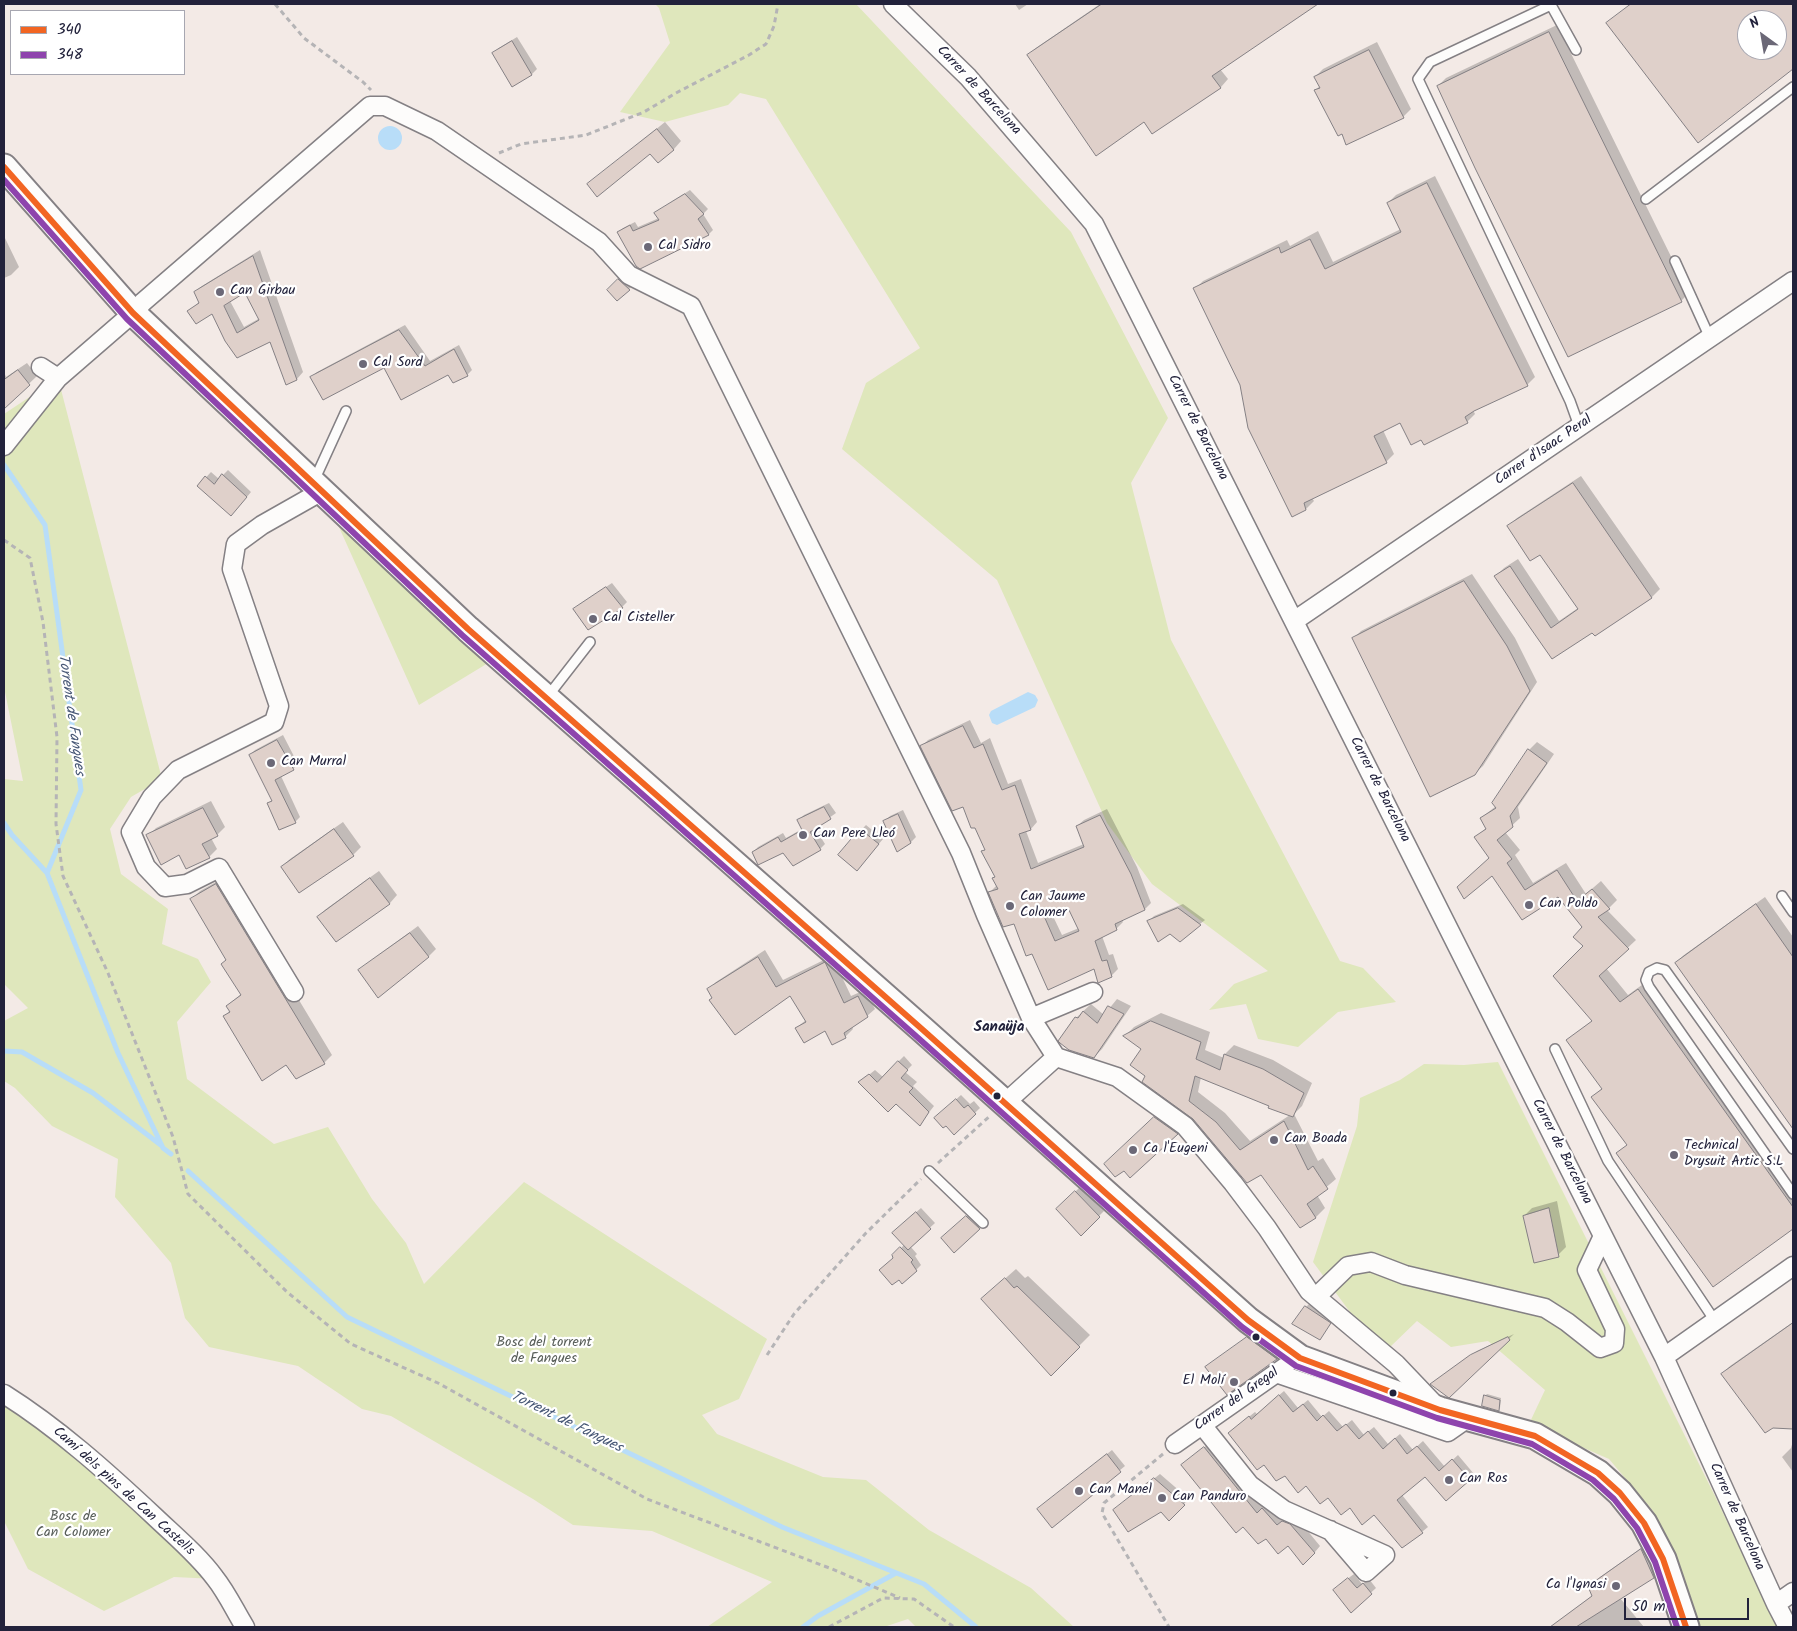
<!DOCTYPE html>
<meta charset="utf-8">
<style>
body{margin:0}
#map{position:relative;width:1797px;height:1631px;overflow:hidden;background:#f3eae6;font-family:Kalam,sans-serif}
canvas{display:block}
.frame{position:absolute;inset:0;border:5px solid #22223b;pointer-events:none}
.legend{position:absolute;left:10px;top:10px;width:175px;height:65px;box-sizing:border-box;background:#fff;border:1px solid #a7a7b1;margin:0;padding:6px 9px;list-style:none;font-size:15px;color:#22223b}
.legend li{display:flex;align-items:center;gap:10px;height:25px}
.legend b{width:25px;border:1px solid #a7a7b1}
.north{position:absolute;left:1737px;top:10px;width:50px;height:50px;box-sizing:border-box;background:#fff;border:1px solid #a7a7b1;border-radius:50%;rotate:328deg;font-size:14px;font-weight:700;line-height:20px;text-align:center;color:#22223b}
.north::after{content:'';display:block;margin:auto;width:18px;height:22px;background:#6b6877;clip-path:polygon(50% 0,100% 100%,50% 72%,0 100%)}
.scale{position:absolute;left:1624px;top:1598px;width:125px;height:22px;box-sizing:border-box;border:2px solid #22223b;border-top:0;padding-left:6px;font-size:15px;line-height:18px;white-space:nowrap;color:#22223b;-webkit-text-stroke:4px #fff;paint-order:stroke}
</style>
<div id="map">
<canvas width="1797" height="1631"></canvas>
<div class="frame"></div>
<ul class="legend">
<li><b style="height:6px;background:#f26522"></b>340</li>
<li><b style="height:6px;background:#8e44ad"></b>348</li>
</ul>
<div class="north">N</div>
<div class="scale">50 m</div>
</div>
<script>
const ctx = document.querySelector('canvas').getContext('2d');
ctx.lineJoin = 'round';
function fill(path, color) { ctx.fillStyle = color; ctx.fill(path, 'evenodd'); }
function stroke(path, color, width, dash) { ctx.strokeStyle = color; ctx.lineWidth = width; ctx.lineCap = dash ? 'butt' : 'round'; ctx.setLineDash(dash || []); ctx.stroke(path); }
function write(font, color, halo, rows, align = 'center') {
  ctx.font = font + ' Kalam,sans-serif'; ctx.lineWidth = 4.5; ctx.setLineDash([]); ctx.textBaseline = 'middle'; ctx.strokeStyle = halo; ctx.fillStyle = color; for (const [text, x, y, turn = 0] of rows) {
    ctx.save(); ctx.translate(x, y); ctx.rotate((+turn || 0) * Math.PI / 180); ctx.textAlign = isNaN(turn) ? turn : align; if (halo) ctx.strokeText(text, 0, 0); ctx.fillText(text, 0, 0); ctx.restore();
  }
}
fill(new Path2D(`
 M655 4H856L1071 232 1168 418 1131 483 1171 640 1340 961 1363 968 1396 1002 1338 1012 1298 1047 1258 1039 1246 1004 1209 1010 1234 984 1268 971 1152 884 1107 823 997 580 842 449 866 383 920 348 766 99 740 93 728 105 665 122 620 112 670 43 659 8Z
 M58 378 162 779 131 797 110 829 121 874 168 909 162 944 198 959 211 982 177 1022 187 1079 274 1144 328 1127 372 1199 406 1243 424 1284 524 1182 767 1339 739 1399 702 1415 717 1434 823 1477 866 1480 929 1530 1031 1588 1074 1627H916L908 1619 884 1627H707L772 1582 652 1531 573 1525 533 1499 391 1416 362 1409 298 1366 209 1347 185 1318 171 1263 115 1197 118 1159 52 1126 15 1088 4 1081V1021L28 1008 4 984V779L23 781 4 687V414Z
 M334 516 493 660 419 705Z
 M1498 1062 1715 1496 1777 1627H1697L1653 1511 1609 1459 1529 1424 1545 1390 1488 1341 1451 1347 1417 1321 1389 1348 1350 1312 1313 1262 1357 1126 1360 1098 1400 1080 1424 1064 1464 1065Z
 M4 1391 216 1579 174 1577 104 1611 28 1569 4 1521Z`), '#dfe7bc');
fill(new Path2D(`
 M378 138a12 12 0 1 1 24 0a12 12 0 1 1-24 0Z
 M1028 692 1035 695 1038 700 1035 707 997 725 992 723 989 715 991 711Z`), '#b8ddf8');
fill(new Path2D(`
 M1015 4H1028L1019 10Z
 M1100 4H1316L1220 69 1228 79 1221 87 1152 132 1144 120 1028 56 1036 48Z
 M1631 4H1793V68L1698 141 1608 23ZM1747 20H1777V50H1747Z
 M1557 25 1689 293 1681 301 1438 86 1446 78Z
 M517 37 537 69 532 74 513 86 494 53 499 48Z
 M1377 42 1411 109 1403 117 1342 132 1315 90 1320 86 1315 77 1323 69Z
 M665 122 681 141 674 149 658 161 650 152 597 177Z
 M1435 176 1535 377 1527 385 1473 410 1475 414 1467 422 1425 444 1422 438 1400 421 1383 430 1394 454 1386 462 1312 498 1314 501 1306 509 1242 385 1195 289 1203 281 1287 240 1290 246 1318 231 1333 262 1401 229 1388 203 1396 195Z
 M690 190 708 209 703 214 713 230 709 234 641 267 618 233 623 228 635 222 638 227 659 218 656 213 661 209Z
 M4 236 19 267 11 275 4 278Z
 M260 250 303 372 297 379 286 383 270 340 237 356 212 312 189 311 199 302 195 292 202 286ZM245 291 260 318 244 327 230 301Z
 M621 278 631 287 618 300 609 290Z
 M405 325 430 361 459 345 472 370 467 375 384 367 312 377 317 372Z
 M27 363 37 376 12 400 4 404V372L6 377Z
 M228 470 251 492 236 510 198 486 211 472 219 479Z
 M1581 476 1660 589 1652 597 1595 635 1592 631 1552 658 1496 576 1504 568 1518 559 1559 621 1578 608 1540 553 1509 526 1517 518Z
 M1472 574 1515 638 1537 682 1483 766 1474 774 1353 639 1361 631Z
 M612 583 627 602 622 607 575 609 580 604Z
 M970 720 981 743 990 738 1008 784 1021 779 1037 822 1031 829 1026 831 1038 863 1084 844 1077 826 1084 820 1107 809 1137 867 1151 903 1145 909 1122 920 1123 922 1116 929 1102 936 1109 955 1113 954 1118 969 1111 976 1094 967 1033 952 1015 922 990 892 996 886 994 878 996 876 983 852 986 849 963 805 922 746 928 740ZM1069 907 1079 928 1062 935 1051 912Z
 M283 735 298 764 293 769 281 776 300 817 295 822 269 803 272 800 250 755 255 750Z
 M1537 742 1554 754 1518 807 1520 818 1505 832 1520 850 1515 855 1533 883 1566 863 1586 894 1601 881 1617 900 1607 910 1636 940 1606 968 1628 995 1646 982 1793 1188V1228L1713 1285 1618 1153 1628 1144 1593 1097 1603 1087 1568 1040 1593 1020 1584 927 1558 896 1523 919 1490 858 1476 837 1486 828 1481 818 1496 806 1529 750Z
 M211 801 225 827 217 835 211 838 217 849 209 857 186 868 180 854 148 836 156 828Z
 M829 803 836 813 815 828 825 844 820 849 753 852 758 847 783 833 786 838 802 829 799 820 804 815Z
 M903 810 916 837 911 842 884 822 890 816Z
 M343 822 361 847 353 855 282 867 290 859Z
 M866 825 883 839 862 864 861 830Z
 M379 871 397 895 390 903 336 941 318 917 326 909Z
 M225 877 332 1055 324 1063 286 1064 225 1016 230 1010 227 1006 241 994 227 959 192 899 200 891Z
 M1765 897 1793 937V1127L1676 963 1684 955Z
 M1183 904 1205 920 1200 924 1149 921 1154 916Z
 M418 926 436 949 428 957 360 970 368 963Z
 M765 950 783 980 832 956 851 996 865 990 875 1009 867 1016 852 1027 853 1029 846 1036 833 1043 825 1029 796 1028 806 1020 790 994 713 997 709 990 716 982Z
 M1117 999 1131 1006 1102 1049 1094 1057 1076 1018 1091 1004 1104 1015Z
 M1161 1013 1210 1032 1205 1050 1224 1058 1225 1054 1234 1045 1273 1060 1312 1083 1302 1106 1294 1114 1318 1161 1323 1158 1336 1179 1317 1195 1325 1208 1316 1217 1300 1227 1262 1173 1192 1116 1147 1076 1143 1048 1125 1036 1134 1027ZM1201 1077 1271 1105 1290 1115 1250 1141 1225 1113 1198 1092Z
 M904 1056 912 1065 905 1072 917 1082 913 1086 934 1106 920 1124 896 1103 860 1082 875 1070 883 1077Z
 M961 1095 970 1104 974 1101 980 1108 954 1133 941 1113Z
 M1160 1113 1182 1128 1130 1176 1124 1169 1106 1164Z
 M1080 1187 1104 1211 1081 1234 1058 1209Z
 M1557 1201 1566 1247 1558 1255 1524 1216 1532 1208Z
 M921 1208 935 1223 910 1246 917 1254 915 1256 921 1265 916 1270 893 1256 905 1244 898 1228Z
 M972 1212 984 1223 954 1251 948 1233Z
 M1016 1269 1025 1278 1028 1276 1090 1335 1051 1374 982 1299Z
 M1311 1302 1335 1318 1319 1338 1306 1307Z
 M1793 1322V1413L1790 1415 1722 1374 1730 1366Z
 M1253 1333 1281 1354 1227 1393 1207 1367Z
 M1514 1334 1449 1396 1437 1380 1477 1351Z
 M1284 1391 1298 1408 1308 1400 1322 1417 1329 1411 1343 1427 1352 1420 1364 1435 1374 1427 1388 1444 1400 1434 1413 1450 1423 1441 1445 1467 1458 1455 1474 1474 1446 1499 1425 1475 1402 1495 1428 1527 1403 1547 1375 1513 1350 1506 1285 1475 1235 1428 1255 1412 1257 1414Z
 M1487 1394 1501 1398 1500 1408 1498 1410 1485 1396Z
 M1793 1441V1472L1782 1457 1791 1448Z
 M1211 1442 1264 1508 1269 1503 1284 1520 1290 1516 1297 1518 1320 1546 1310 1558 1288 1544 1266 1537 1243 1525 1189 1459Z
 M1112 1450 1125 1466 1052 1526 1044 1504Z
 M1160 1474 1189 1499 1169 1519 1161 1510 1120 1505Z
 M1646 1545 1658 1572 1653 1577 1620 1598 1644 1627H1578L1577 1625 1574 1627H1551L1593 1595 1595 1583 1600 1577Z
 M1354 1574 1362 1584 1369 1579 1376 1588 1351 1611 1339 1585Z`), '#0003');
stroke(new Path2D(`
 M4 465 45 525 81 790 47 873 118 1053 163 1148 171 1154
 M4 823 12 835 47 873
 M4 1051 22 1052 93 1093 162 1146
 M188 1171 347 1317 782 1527 924 1584 976 1627
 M803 1627 818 1616 896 1573`), '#b8ddf8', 5);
const building = new Path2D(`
 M1102 4H1318L1212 76 1221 88 1152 134 1144 122 1096 156 1027 55Z
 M1631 4H1793V69L1698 143 1606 23ZM1747 20H1777V50H1747Z
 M1549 32 1682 302 1568 357 1475 168 1437 86Z
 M512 41 532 75 512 87 492 53Z
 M1369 50 1404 118 1346 145 1342 134 1338 136 1314 90 1320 88 1314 77Z
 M657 129 674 150 658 163 650 154 597 197 587 184Z
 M1427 183 1528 386 1474 411 1465 417 1468 423 1424 445 1421 440 1411 445 1400 423 1374 436 1387 463 1304 503 1306 510 1292 517 1248 428 1240 385 1193 288 1279 247 1281 253 1310 239 1325 269 1401 232 1387 203Z
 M685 194 704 214 698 219 709 235 640 269 636 266 617 232 630 225 633 231 659 220 654 213Z
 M253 256 297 380 286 385 270 342 237 358 225 341 212 314 196 324 187 311 199 303 194 292ZM245 293 259 320 237 333 224 306Z
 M618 279 630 290 617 301 607 290Z
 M399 330 425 366 454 349 468 376 453 383 448 375 401 400 384 368 323 400 310 377Z
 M18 370 30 385 4 409V380Z
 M222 474 247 497 231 516 197 486 205 476 214 484Z
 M1573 483 1652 598 1595 636 1592 633 1552 659 1494 576 1510 566 1551 628 1578 609 1540 555 1530 561 1507 526Z
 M1464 581 1507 646 1530 691 1475 775 1430 797 1352 638Z
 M606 587 623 608 588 630 573 609Z
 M963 726 974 748 983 744 1002 790 1015 785 1031 830 1019 834 1031 869 1084 847 1076 826 1100 815 1131 874 1145 910 1115 924 1117 930 1095 941 1102 961 1107 960 1112 977 1098 983 1094 969 1048 990 1032 954 1026 956 1014 924 1003 927 988 892 998 889 992 878 995 877 981 851 985 850 975 828H971L963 807 952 811 920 746ZM1068 908 1079 931 1055 941 1044 916Z
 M277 740 294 770 275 780 296 823 279 830 267 803 272 801 249 755Z
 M1528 749 1547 763 1510 816 1513 827 1497 840 1512 859 1507 863 1525 890 1557 870 1577 901 1592 889 1610 909 1598 917 1629 949 1599 976 1620 1002 1638 989 1793 1207V1229L1713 1287 1616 1153 1627 1145 1591 1097 1602 1089 1566 1040 1592 1021 1553 976 1583 946 1573 937 1582 927 1558 897 1522 920 1492 876 1464 899 1457 887 1489 858 1474 837 1486 829 1480 818 1496 808 1492 803Z
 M824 807 831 819 810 832 821 850 793 866 783 853 758 865 752 852 778 837 781 842 802 830 797 820Z
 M203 808 218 836 202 844 210 858 186 869 179 855 161 865 146 835Z
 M898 814 911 843 897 852 883 821Z
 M334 829 354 856 299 893 281 867Z
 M860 829 879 844 857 871 838 855Z
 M370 878 390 904 336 942 317 917Z
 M216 884 325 1064 296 1079 286 1065 262 1081 223 1016 230 1012 226 1006 241 995 221 964 226 960 190 899Z
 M1756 904 1793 957V1129L1675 963Z
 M1178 908 1201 925 1180 942 1170 934 1158 942 1147 921Z
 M410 933 429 957 378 998 358 970Z
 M758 957 776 987 825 962 844 1003 858 996 868 1017 844 1033 846 1038 832 1045 825 1031 804 1043 795 1028 806 1022 790 996 735 1035 709 1000 712 998 707 989Z
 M1108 1006 1124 1014 1094 1058 1069 1050 1060 1043 1058 1041 1075 1017 1078 1018 1083 1011 1097 1023Z
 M1151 1021 1201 1042 1196 1059 1220 1070 1224 1054 1263 1069 1304 1093 1293 1117 1268 1108 1269 1106 1195 1076 1189 1101 1216 1122 1240 1150 1284 1121 1308 1170 1313 1166 1328 1189 1307 1204 1316 1218 1300 1228 1261 1175 1247 1183 1193 1119 1142 1082 1145 1076 1130 1065 1141 1049 1123 1036Z
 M898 1061 908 1070 901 1078 913 1088 909 1092 929 1112 920 1126 896 1104 888 1112 858 1082 869 1074 877 1082Z
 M956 1099 964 1108 968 1105 976 1114 954 1135 946 1126 943 1128 934 1118Z
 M1154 1117 1178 1134 1130 1178 1124 1171 1115 1177 1104 1164Z
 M1075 1191 1100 1217 1081 1236 1056 1209Z
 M1549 1208 1559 1257 1534 1263 1523 1216Z
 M916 1212 931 1229 908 1250 892 1233Z
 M966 1216 980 1229 954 1253 941 1238Z
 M900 1247 913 1260 911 1262 917 1271 902 1284 899 1280 892 1285 879 1270 893 1258 892 1255Z
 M1005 1278 1014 1288 1017 1286 1080 1347 1051 1376 981 1299Z
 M1305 1306 1331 1323 1320 1340 1292 1324Z
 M1793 1323V1429L1773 1428 1765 1433 1721 1374Z
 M1247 1337 1277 1359 1227 1395 1205 1367Z
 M1508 1337 1510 1340 1449 1398 1430 1384 1470 1355Z
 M1279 1395 1293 1412 1303 1404 1317 1421 1323 1415 1337 1431 1346 1424 1359 1439 1368 1431 1383 1449 1395 1438 1407 1454 1417 1446 1439 1471 1452 1459 1470 1480 1446 1501 1425 1477 1397 1500 1423 1533 1402 1548 1374 1515 1362 1525 1350 1508 1341 1515 1328 1498 1320 1504 1306 1486 1298 1493 1285 1476 1276 1481 1264 1465 1257 1470 1228 1433 1249 1416 1251 1419Z
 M1484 1395 1500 1400 1499 1411 1482 1406Z
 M1204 1447 1257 1513 1262 1508 1277 1525 1282 1521 1290 1524 1315 1553 1303 1565 1288 1546 1278 1554 1266 1539 1258 1544 1243 1527 1236 1533 1181 1465Z
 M1107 1454 1121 1472 1052 1528 1037 1509Z
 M1154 1478 1185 1505 1169 1521 1161 1512 1128 1532 1113 1510Z
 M1641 1549 1654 1578 1576 1627H1550L1592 1596 1589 1589 1594 1582Z
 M1348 1578 1357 1588 1363 1583 1372 1594 1351 1613 1333 1590Z`);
fill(building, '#dfd0ca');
stroke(building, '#848084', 1);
const lane = new Path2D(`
 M1576 50 1551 5 1430 62 1418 79 1570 401 1579 426
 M1646 199 1793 87
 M1675 261 1710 338
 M314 481 346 411
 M548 696 590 642
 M1782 896 1793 912
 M1555 1049 1608 1161 1715 1321
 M1793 1149 1665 970 1657 968 1649 972 1646 980 1649 987 1793 1194
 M929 1171 983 1223`);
const street = new Path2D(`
 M893 4 968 77 1094 224 1664 1357 1776 1604 1788 1627
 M41 367 58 378 133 313 143 302 370 106H385L437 131 599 242 629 275 691 306 961 853 986 915 1031 1018 1056 1057 1005 1103
 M4 446 58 378
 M1294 621 1793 281
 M294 992 219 868 187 884 165 887 146 867 131 832 152 797 178 770 274 722 279 706 232 569 236 544 262 525 322 491
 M1031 1018 1093 992
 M1056 1057 1117 1077 1185 1126 1233 1183 1267 1228 1309 1291 1396 1364 1437 1407
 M1316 1297 1348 1266 1371 1262 1405 1275 1545 1308 1567 1322 1600 1348 1614 1343 1615 1329 1587 1270 1603 1236
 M1664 1357 1793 1266
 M1276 1373 1448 1432 1468 1418
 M4 1394C58 1428 107 1472 154 1516 175 1536 198 1555 215 1578 227 1593 235 1611 245 1627
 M1202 1425 1250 1485 1284 1510 1385 1555 1366 1572 1330 1530
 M1175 1444 1285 1367
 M1776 1604 1793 1592`);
const secondary = new Path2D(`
 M4 167 133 313 468 629 923 1030 1248 1320 1300 1358 1440 1410 1535 1436 1598 1473 1620 1493 1644 1523 1663 1559 1686 1627`);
stroke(lane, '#848084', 12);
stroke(street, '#848084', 21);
stroke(secondary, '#848084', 29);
stroke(new Path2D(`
 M275 4 304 38 363 82 371 90
 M499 153 521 144 586 135 644 112 676 93 749 55 766 44 774 26 778 4
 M4 540 30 558 43 622 57 737 56 824 63 876 108 973 173 1137 188 1194 287 1292 351 1344 438 1383 647 1499 832 1569 900 1598
 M938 1163 991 1115
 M767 1355 794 1314 866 1233 921 1179
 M1163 1454 1104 1503 1102 1513 1169 1627
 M829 1627 883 1598 914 1599 954 1627`), '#b5b4b6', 3, [5, 4]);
stroke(lane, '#fdfcfb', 9);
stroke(street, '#fdfcfb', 18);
stroke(secondary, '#fdfcfb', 25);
stroke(new Path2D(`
 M4 167 133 313 468 629 923 1030 1248 1320 1300 1358 1440 1410 1535 1436 1598 1473 1620 1493 1644 1523 1663 1559 1686 1627`), '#f26522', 6);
stroke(new Path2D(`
 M4 180 127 319 462 635 917 1037 1242 1327 1296 1366 1437 1418 1532 1444 1593 1480 1614 1499 1637 1528 1655 1562 1677 1627`), '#8e44ad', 6);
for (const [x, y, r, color] of [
 [648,247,5,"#6b6877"],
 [220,292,5,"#6b6877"],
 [363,364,5,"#6b6877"],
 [593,619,5,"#6b6877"],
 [271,763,5,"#6b6877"],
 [803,835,5,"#6b6877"],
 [1529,905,5,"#6b6877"],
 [1010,906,5,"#6b6877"],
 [997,1096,4.5,"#22223b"],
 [1274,1140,5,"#6b6877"],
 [1133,1150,5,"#6b6877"],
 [1674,1155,5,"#6b6877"],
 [1256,1337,4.5,"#22223b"],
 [1234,1382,5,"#6b6877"],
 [1393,1393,4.5,"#22223b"],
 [1449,1480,5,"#6b6877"],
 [1079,1491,5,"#6b6877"],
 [1162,1498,5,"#6b6877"],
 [1616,1586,5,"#6b6877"]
]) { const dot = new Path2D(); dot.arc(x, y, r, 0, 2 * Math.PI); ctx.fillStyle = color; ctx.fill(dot); stroke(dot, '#fff', 2); }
write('14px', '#22223b', '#fff', [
 ["Carrer de Barcelona",978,91,47],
 ["Carrer de Barcelona",1197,428,63],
 ["Carrer d'Isaac Peral",1544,451,-34],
 ["Carrer de Barcelona",1379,790,63],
 ["Carrer de Barcelona",1561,1152,63],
 ["Carrer del Gregal",1237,1400,-35],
 ["Camí dels pins de Can Castells",123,1492,42],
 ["Carrer de Barcelona",1736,1517,66]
]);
write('14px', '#22223b', '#fff', [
 ["Cal Sidro",658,247],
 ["Can Girbau",230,292],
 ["Cal Sord",373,364],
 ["Cal Cisteller",603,619],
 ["Can Murral",281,763],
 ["Can Pere Lleó",813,835],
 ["Can Jaume",1020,898],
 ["Colomer",1020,914],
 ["Can Poldo",1539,905],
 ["Can Boada",1284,1140],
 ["Technical",1684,1147],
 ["Drysuit Artic S.L",1684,1163],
 ["Ca l'Eugeni",1143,1150],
 ["El Molí",1224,1382,"right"],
 ["Can Ros",1459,1480],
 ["Can Manel",1089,1491],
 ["Can Panduro",1172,1498],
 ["Ca l'Ignasi",1606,1586,"right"]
], 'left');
write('14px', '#565c57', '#fff', [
 ["Bosc del torrent",544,1344],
 ["de Fangues",544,1360],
 ["Bosc de",73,1518],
 ["Can Colomer",73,1534]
]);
write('italic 15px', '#485876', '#fff', [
 ["Torrent de Fangues",70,715,82],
 ["Torrent de Fangues",566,1423,26]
]);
write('bold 15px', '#22223b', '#fff', [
 ["Sanaüja",999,1028]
]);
</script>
